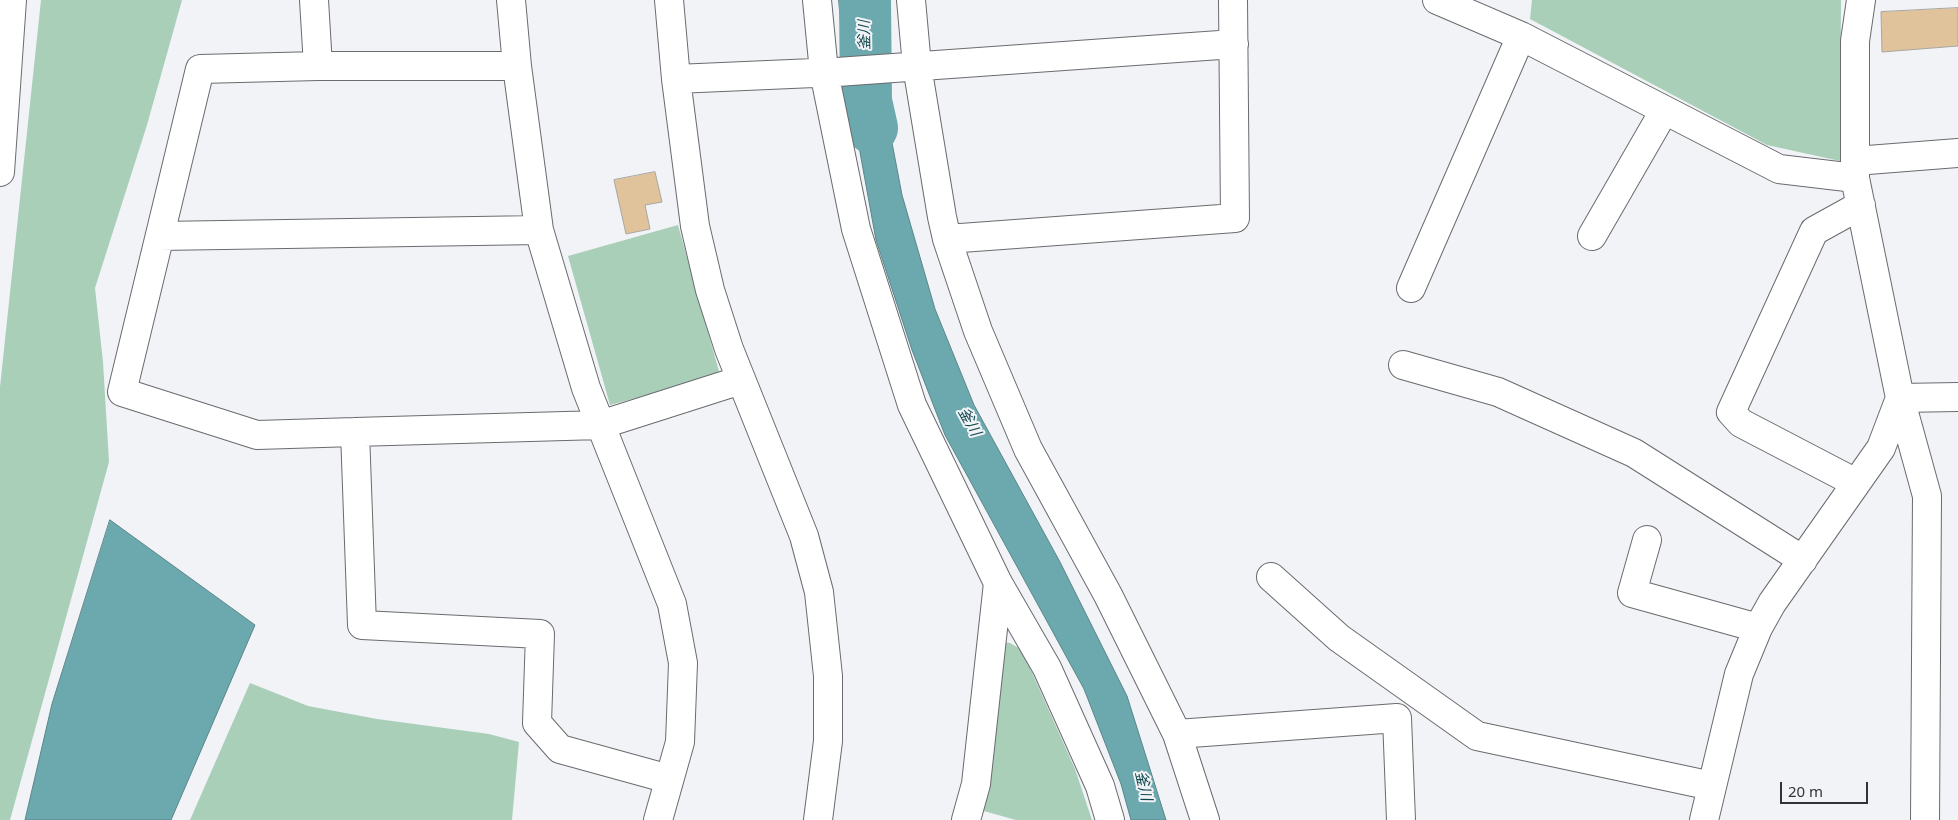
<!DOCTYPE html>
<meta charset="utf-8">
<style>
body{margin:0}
#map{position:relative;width:1958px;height:820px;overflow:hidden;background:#f1f3f7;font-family:"Noto Sans",sans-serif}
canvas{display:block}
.scale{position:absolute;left:1780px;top:782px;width:88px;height:22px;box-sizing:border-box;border:2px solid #323335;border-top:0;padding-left:6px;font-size:15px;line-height:18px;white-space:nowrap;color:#323335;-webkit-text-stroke:4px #f1f3f7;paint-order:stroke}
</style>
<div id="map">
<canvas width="1958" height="820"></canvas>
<div class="scale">20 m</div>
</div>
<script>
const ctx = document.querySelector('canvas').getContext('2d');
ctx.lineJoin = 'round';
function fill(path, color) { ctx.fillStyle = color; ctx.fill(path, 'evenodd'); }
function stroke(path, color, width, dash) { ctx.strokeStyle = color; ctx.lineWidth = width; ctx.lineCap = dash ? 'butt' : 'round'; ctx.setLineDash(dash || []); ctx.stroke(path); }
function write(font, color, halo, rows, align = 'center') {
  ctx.font = font + ' "Noto Sans","Noto Sans JP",sans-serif'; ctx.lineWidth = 4; ctx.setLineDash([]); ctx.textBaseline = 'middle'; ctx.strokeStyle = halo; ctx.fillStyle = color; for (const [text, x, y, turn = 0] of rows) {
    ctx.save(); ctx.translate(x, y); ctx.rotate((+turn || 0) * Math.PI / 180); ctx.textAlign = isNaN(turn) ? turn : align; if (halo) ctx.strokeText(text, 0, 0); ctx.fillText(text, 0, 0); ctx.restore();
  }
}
fill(new Path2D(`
 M41 0H182L147 125 95 288 103 362 109 462 10 820H0V387Z
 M1532 0H1841L1840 161 1767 145 1530 19Z
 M678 225 720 375 610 405 568 256Z
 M1001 642 1010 643 1022 650 1075 769 1092 820H1016L980 810Z
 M250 683 308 706 377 719 489 734 519 742 512 820H190Z`), '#aacfb8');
const water = new Path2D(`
 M839 0H876L880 46 843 47Z
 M880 80 902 195 935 309 974 405 1060 562 1127 696 1166 820H1131L1121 784 1084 689 945 435 912 350 876 240 847 81Z
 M110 520 255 625 171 820H25L52 704Z`);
fill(water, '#6ba9ae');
stroke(water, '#5a868a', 1);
stroke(new Path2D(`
 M865 0 866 101 872 128`), '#6ba9ae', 52);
const building = new Path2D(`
 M1958 8V46L1882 52 1881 12Z
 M655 172 662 202 645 205 650 229 626 234 614 180Z`);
fill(building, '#e1c39b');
stroke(building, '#a8a6a2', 1);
const minor = new Path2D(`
 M314 0 318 66H517
 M511 0 517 66 539 230 586 388 672 604 683 663 680 742 658 820
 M669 0 676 79 695 226 710 290 729 349 804 536 819 592 828 676V741L818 820
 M817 0 824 72 856 229 912 405 998 583 1047 668 1100 786 1110 820
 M911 0 917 66 942 217 947 239 978 331 1028 449 1108 595 1177 734 1205 820
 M1437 0 1521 36 1779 169 1855 178
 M318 66 200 69 122 392 257 435 355 432
 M676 79 837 72 1234 44
 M1855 161 1958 153
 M0 172 12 0
 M160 236 539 230
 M1592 236 1664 111
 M947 239 1235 218 1233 0
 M1411 288 1521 36
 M1403 365 1498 392 1634 453 1803 560
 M1856 483 1741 423 1731 412 1814 231 1861 205
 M1647 540 1632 593 1758 628
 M1271 577 1339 638 1477 736 1712 786
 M1177 734 1397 718 1401 820
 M669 779 560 749 537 723 540 634 362 625 355 432 600 425 741 380
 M966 820 976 784 998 583
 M1704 820 1739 674 1758 628 1772 603 1881 448 1900 398 1855 178V41L1861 0
 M1925 820 1927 496 1900 398 1958 397`);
stroke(minor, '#696b6e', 30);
stroke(minor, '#fff', 28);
write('italic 15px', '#10494d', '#f1f3f7', [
 ["釜川",865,35,-91],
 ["釜川",969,422,61],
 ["釜川",1143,786,77]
]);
</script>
